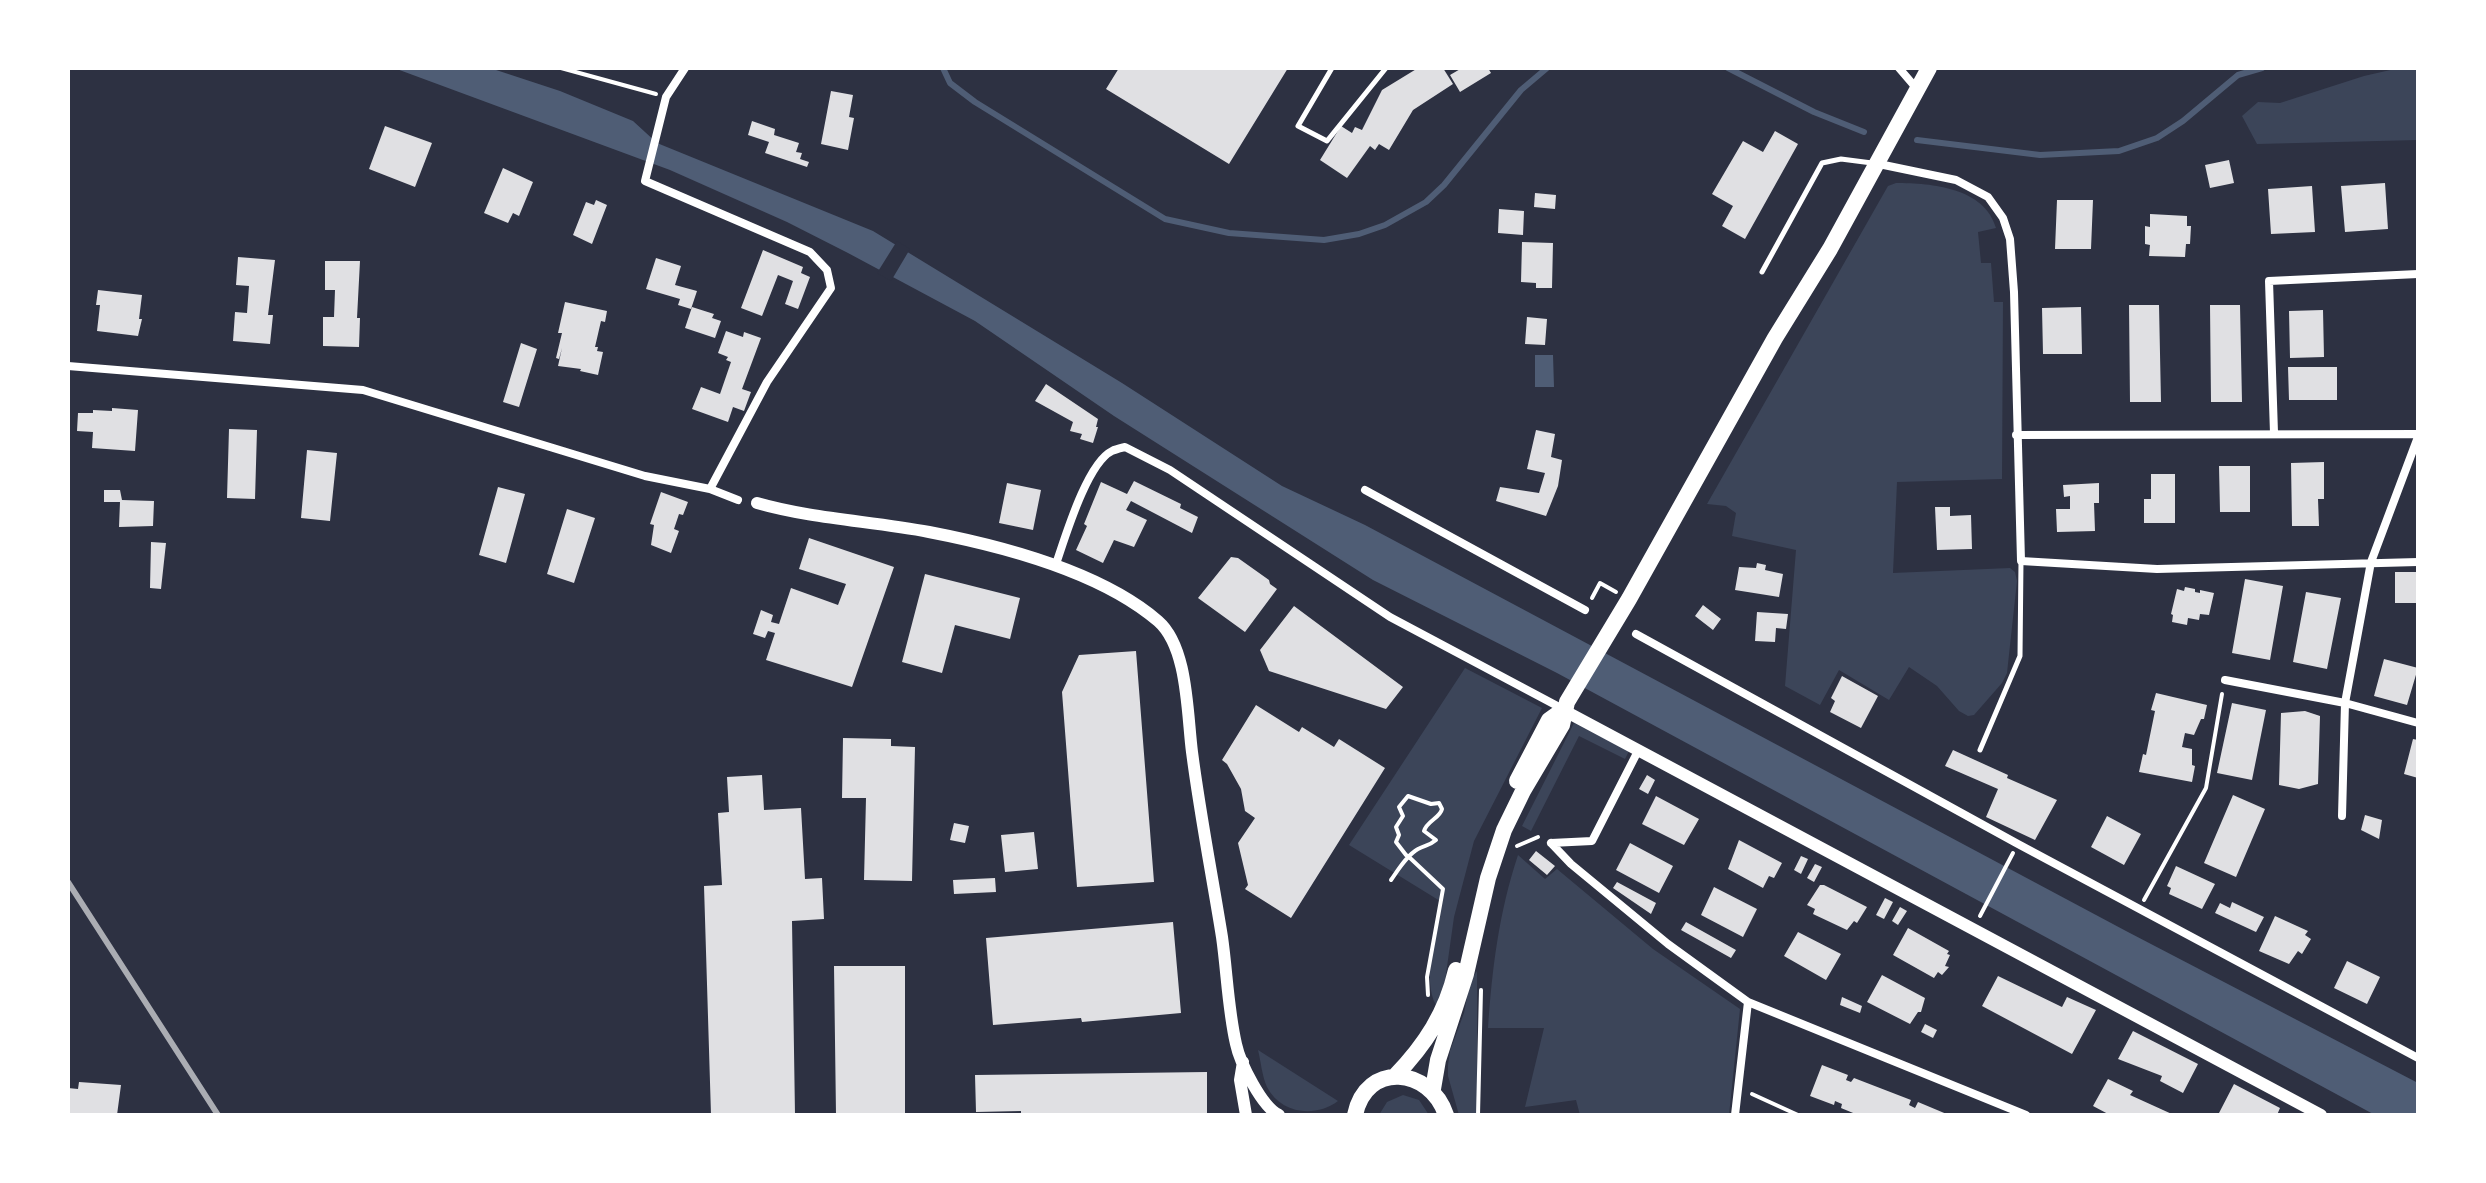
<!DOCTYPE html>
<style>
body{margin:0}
#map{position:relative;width:2486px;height:1183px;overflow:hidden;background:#2d3142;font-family:Helvetica,sans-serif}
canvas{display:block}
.frame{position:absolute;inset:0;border:70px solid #fff;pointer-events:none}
</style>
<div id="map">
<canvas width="2486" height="1183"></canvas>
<div class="frame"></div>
</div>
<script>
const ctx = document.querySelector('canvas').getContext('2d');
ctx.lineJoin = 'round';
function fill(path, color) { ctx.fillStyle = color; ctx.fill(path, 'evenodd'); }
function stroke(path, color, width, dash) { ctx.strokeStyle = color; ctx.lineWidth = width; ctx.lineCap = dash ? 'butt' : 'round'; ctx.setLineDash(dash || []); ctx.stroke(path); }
fill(new Path2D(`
 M2399 68H2418V140L2257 144 2242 116 2258 102 2280 103 2364 76Z
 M1896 183C1932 183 1985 188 1996 228L1978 232 1981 263H1991L1994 302H2003L2002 479 1897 482 1893 573 2010 568 2015 572 2017 581 2007 673 2002 683 1974 715 1968 716 1959 711 1937 686 1909 667 1889 700 1839 670 1820 705 1785 686 1796 550 1732 536 1736 513 1726 506 1707 504 1888 186Z
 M1465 668 1542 708 1474 841 1454 917 1445 981 1436 1005C1422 981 1436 929 1440 901L1349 845Z
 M1574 723 1629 751 1625 759 1579 736 1531 831 1522 826Z
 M1518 855 1545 879 1557 869 1653 949 1740 1009 1729 1115H1580L1576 1100 1525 1107 1544 1028H1488C1492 969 1499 912 1518 855Z
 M1477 971V1115H1459L1448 1076V1065L1450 1051 1464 1013 1470 982Z
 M1258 1050 1338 1101C1315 1118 1281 1114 1267 1087 1262 1076 1261 1062 1258 1050Z
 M1403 1095 1419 1100 1429 1115H1379L1387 1102Z`), '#3c4559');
fill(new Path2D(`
 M394 68H490L560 91 633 121 657 143 873 231 1122 383 1282 486 1365 525 2126 931 2418 1083V1115H2375L1557 673 1373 580 1114 416 975 321 848 253 787 222 670 170Z
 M1535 355H1553L1554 387H1535Z`), '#4f5d75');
fill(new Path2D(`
 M897 241 910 249 891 281 877 273Z`), '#2d3142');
stroke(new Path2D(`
 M943 68 950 83 975 102 1165 219 1229 233 1324 240 1359 234 1385 225 1426 202 1444 185 1521 90 1547 68
 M1728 68 1814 112 1864 132
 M1917 140 2040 155 2119 151 2157 138 2183 121 2238 75 2262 68`), '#4f5d75', 6);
fill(new Path2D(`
 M1119 68H1288L1229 164 1106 89Z
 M1418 68H1443L1453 84 1413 110 1389 150 1379 144 1375 150 1370 146 1347 178 1320 160 1341 126 1352 133 1355 127 1362 130 1382 90Z
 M1462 68H1488L1491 73 1460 92 1450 75Z
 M831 91 853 95 849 117 854 118 848 150 821 144Z
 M752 121 775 129 774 135 799 143 796 152 802 153 800 159 809 162 807 167 765 153 769 142 748 135Z
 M385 126 432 143 415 187 369 169Z
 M1775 131 1798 144 1745 239 1722 226 1733 206 1712 194 1743 141 1763 152Z
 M2229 160 2234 183 2210 188 2205 165Z
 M503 168 533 182 519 216 513 213 508 223 484 213Z
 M2385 183 2388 229 2345 232 2341 186Z
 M2312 186 2315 232 2271 234 2268 189Z
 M1535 193 1556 195 1555 209 1534 207Z
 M596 200 607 205 592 244 573 235 586 202 594 205Z
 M2057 200H2093L2091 249H2055Z
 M1499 209 1524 211 1523 235 1498 233Z
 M2150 214 2187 216V226H2191L2190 244H2186L2185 257 2149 256 2150 245 2145 244V226L2150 227Z
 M1522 242 1553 243 1552 288H1536V283L1521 282Z
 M763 250 803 267 801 273 810 277 798 309 785 304 793 281 778 275 762 316 741 308Z
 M238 257 275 260 268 315H273L270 344 233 341 235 312 247 313 249 286 236 285Z
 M656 258 681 266 675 285 697 291 691 309 678 305 680 299 646 289Z
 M325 261H360L357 318H360L359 347 323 346V317H334L335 290H325Z
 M98 290 142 295 139 319H142L138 336 97 331 100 305H96Z
 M565 302 607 311 605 322 601 321 595 347H598L597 351 603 352 598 375 580 371 581 369 558 366 562 348 559 359 556 358 562 333H558Z
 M2129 305H2159L2161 402H2130Z
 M2210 305H2240L2242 402H2211Z
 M692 307 714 314 712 318 721 321 715 338 685 328Z
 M2081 307 2082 354H2043L2042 308Z
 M2323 310 2324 357 2290 358 2289 311Z
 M1527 317 1547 319 1545 345 1525 344Z
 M726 331 743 337 744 332 761 338 742 389 751 392 744 411 733 407 728 422 692 409 701 387 720 394 731 362 726 360 728 357 718 353Z
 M521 343 537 349 519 407 503 402Z
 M2288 367H2337V400H2289Z
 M1046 384 1098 419 1096 427H1098L1093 443 1080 439 1082 434 1070 431 1073 422 1035 401Z
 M112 408 138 410 135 451 92 448 93 432 77 431 78 413H93V410L112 411Z
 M229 429 257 430 255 499 227 498Z
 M1536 430 1555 434 1551 457 1562 460 1558 486 1546 516 1496 501 1500 487 1539 493 1545 473 1527 469Z
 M307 450 337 453 330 521 301 518Z
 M2324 462V499H2318L2319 526H2292L2291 463Z
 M2219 466H2250V512H2220Z
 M2151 474H2175V523H2144V499H2151Z
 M1134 481 1181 504 1180 508 1198 517 1192 533 1131 501 1126 510 1147 520 1134 547 1114 540 1103 563 1076 550 1087 526 1084 524 1101 482 1127 494Z
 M1007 483 1041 490 1033 530 999 523Z
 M2099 483V503H2094L2095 531 2057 532 2056 509H2070V496L2064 497 2063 485Z
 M498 487 525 494 506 563 479 555Z
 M104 490H120L122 500 154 501 153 526 119 527 120 502H104Z
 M661 492 688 502 683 515 679 514 674 529 679 531 671 553 651 545 654 525 650 524Z
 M1935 507H1950V516L1971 515 1972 549 1937 550Z
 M567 509 595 518 574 583 547 574Z
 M809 538 894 567 852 687 766 660 775 633 768 631 765 638 753 634 761 610 773 615 771 622 779 624 791 588 838 605 846 584 799 569Z
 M151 542 166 543 161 589 150 588Z
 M1231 557 1238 558 1269 580 1270 584 1277 589 1245 632 1198 598Z
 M1757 563 1766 565 1765 570 1783 574 1779 597 1735 590 1739 567 1756 568Z
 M2395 572H2418V603H2395Z
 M925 574 1020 598 1010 639 955 625 942 673 902 662Z
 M2245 579 2283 586 2270 660 2232 653Z
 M2185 587 2195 589V592L2200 593V590L2214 593 2209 615 2200 614 2199 620 2188 618 2187 625 2172 622 2173 615 2171 614 2177 589 2184 591Z
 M2306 592 2341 598 2327 669 2293 662Z
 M1703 605 1721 619 1713 630 1695 616Z
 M1294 606 1403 687 1386 709 1269 671 1260 650Z
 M1757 612 1788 614 1786 629 1776 628 1775 642 1755 641Z
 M1136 651 1154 882 1077 887 1062 692 1079 655Z
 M2384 659 2418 668 2407 705 2374 696Z
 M1842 676 1878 696 1861 728 1830 712 1835 701 1831 698Z
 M2156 693 2207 705 2204 719H2201L2194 735 2185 733 2182 747 2192 749V765L2195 766 2192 782 2139 772 2143 754 2146 755 2155 711 2151 710Z
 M2232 703 2266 710 2252 780 2217 773Z
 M1256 705 1299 732 1302 727 1334 747 1339 739 1385 768 1291 918 1245 889 1248 885 1238 843 1255 818 1245 811 1241 789 1227 764 1222 760Z
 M2305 711 2320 716 2318 784 2299 789 2279 785 2281 713Z
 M843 738 891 739V746L915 747 912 881 864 880 866 798H842Z
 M2413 739 2418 740V778L2404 774Z
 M1953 750 2008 775 2007 778 2057 800 2035 840 1986 817 1998 789 1945 766Z
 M762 775 764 810 801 808 805 879 822 878 824 919 792 921 795 1115H711L704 886 722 885 718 813 729 812 727 777Z
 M1647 775 1655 780 1648 794 1639 789Z
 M2233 795 2265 809 2236 877 2204 863Z
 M1656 796 1699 819 1684 845 1642 824Z
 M2365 815 2382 820 2379 839 2361 830Z
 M2107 816 2141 834 2124 865 2091 847Z
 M954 823 969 826 965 843 950 840Z
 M1034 832 1038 869 1005 872 1001 835Z
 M1739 840 1782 863 1774 878 1769 876 1763 888 1728 869Z
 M1630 843 1673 866 1659 893 1616 870Z
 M1536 851 1555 866 1547 875 1529 860Z
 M1801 856 1808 859 1801 874 1794 870Z
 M1815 864 1822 867 1814 882 1807 878Z
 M2176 866 2215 884 2202 909 2169 894 2171 888 2167 886Z
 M995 878 996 892 954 894 953 880Z
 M1617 882 1656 903 1651 914 1613 888Z
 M1820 885H1824L1867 907 1857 923 1854 921 1847 930 1813 914 1815 909 1807 905Z
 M1714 887 1757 909 1743 937 1701 915Z
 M1885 898 1893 902 1884 919 1876 915Z
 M2232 902 2264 917 2256 932 2215 913 2220 903 2230 908Z
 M1900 907 1907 911 1898 925 1892 921Z
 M2275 916 2308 931 2305 935 2311 939 2302 954 2298 951 2289 964 2259 951Z
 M1173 922 1181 1013 1082 1022 1081 1018 993 1025 986 938Z
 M1686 922 1736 950 1731 958 1681 930Z
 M1908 928 1949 951 1947 954 1950 955 1945 966 1949 967 1942 975 1938 972 1934 978 1893 955Z
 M1798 932 1841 954 1826 980 1784 956Z
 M2347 961 2380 977 2367 1004 2334 988Z
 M834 966H905V1115H836Z
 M1882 975 1925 998 1921 1012H1918L1910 1024 1867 1002Z
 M1998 976 2062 1007 2067 997 2096 1010 2072 1054 1982 1006Z
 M1842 997 1862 1006 1860 1013 1840 1005Z
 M1925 1024 1937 1030 1933 1038 1921 1032Z
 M2133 1031 2198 1064 2183 1093 2160 1081 2162 1076 2118 1059Z
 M1822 1065 1848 1075 1846 1080 1851 1082 1854 1078 1911 1100 1909 1105 1915 1108 1918 1102 1949 1115H1858L1841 1108 1842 1104 1835 1101 1834 1105 1810 1096Z
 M1207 1072V1115H1021V1111L976 1112 975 1075Z
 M2108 1079 2133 1091 2130 1095 2174 1115H2110L2093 1106Z
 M79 1082 121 1085 117 1115H68V1088L78 1089Z
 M2234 1084 2280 1108 2277 1115 2219 1113Z`), '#e0e0e3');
stroke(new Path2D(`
 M561 68 656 94
 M1592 598 1600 583 1616 592
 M1517 846 1538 837
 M1391 880C1398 870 1407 855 1418 849 1425 845 1429 846 1436 840L1424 831C1427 821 1440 818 1442 809L1439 803 1431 804 1408 796 1399 807 1403 816 1396 827 1399 835 1396 842 1406 855 1409 857 1443 889 1427 977 1428 995
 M2144 900 2206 788 2222 694
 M1980 916 2013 853
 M1752 1094 1798 1115
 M1478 1115 1481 990`), '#fff', 4);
stroke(new Path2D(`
 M1332 68 1298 126 1327 141 1386 68
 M1762 272 1822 163 1841 159 1872 163
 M1980 750 2020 656 2021 561`), '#fff', 5);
stroke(new Path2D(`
 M685 68 666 97 645 181 810 252 827 270 831 288 767 382 710 489
 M1899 68 1917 89
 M1879 164 1956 180 1988 197 2003 218 2010 239 2014 292 2021 561 2157 569 2418 562
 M68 366 363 390 645 476 710 489 738 500
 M2274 433 2269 281 2418 274
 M2016 435 2418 434
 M1365 490 1585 610
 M1056 564C1065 538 1087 463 1112 451 1116 449 1121 448 1125 447L1170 470 1390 617 1563 709
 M1636 634 2018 844 2418 1058
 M2225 680 2345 703 2418 723
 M2342 816 2345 703 2371 562 2418 437
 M1551 843 1571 864 1668 944 1748 1002 2026 1115
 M1551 843 1592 841 1639 749
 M1735 1115 1748 1002`), '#fff', 8);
stroke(new Path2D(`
 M757 503C813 519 872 521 929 532 1002 546 1101 572 1158 621 1188 647 1187 713 1192 752 1200 814 1212 875 1222 937 1227 972 1228 1009 1236 1044 1240 1063 1262 1107 1279 1115
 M1563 710 2321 1115
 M1243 1062 1240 1080 1246 1115`), '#fff', 12);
stroke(new Path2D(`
 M1517 781 1549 720 1563 710
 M1395 1076C1425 1045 1446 1013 1456 970
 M1433 1089 1438 1060 1466 974 1488 878 1504 830 1523 791 1562 725 1567 702 1629 599 1775 338 1830 249 1929 68
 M1355 1115C1366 1061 1430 1067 1446 1115`), '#fff', 16);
stroke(new Path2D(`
 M68 882 218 1115`), '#abadb3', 6);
</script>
